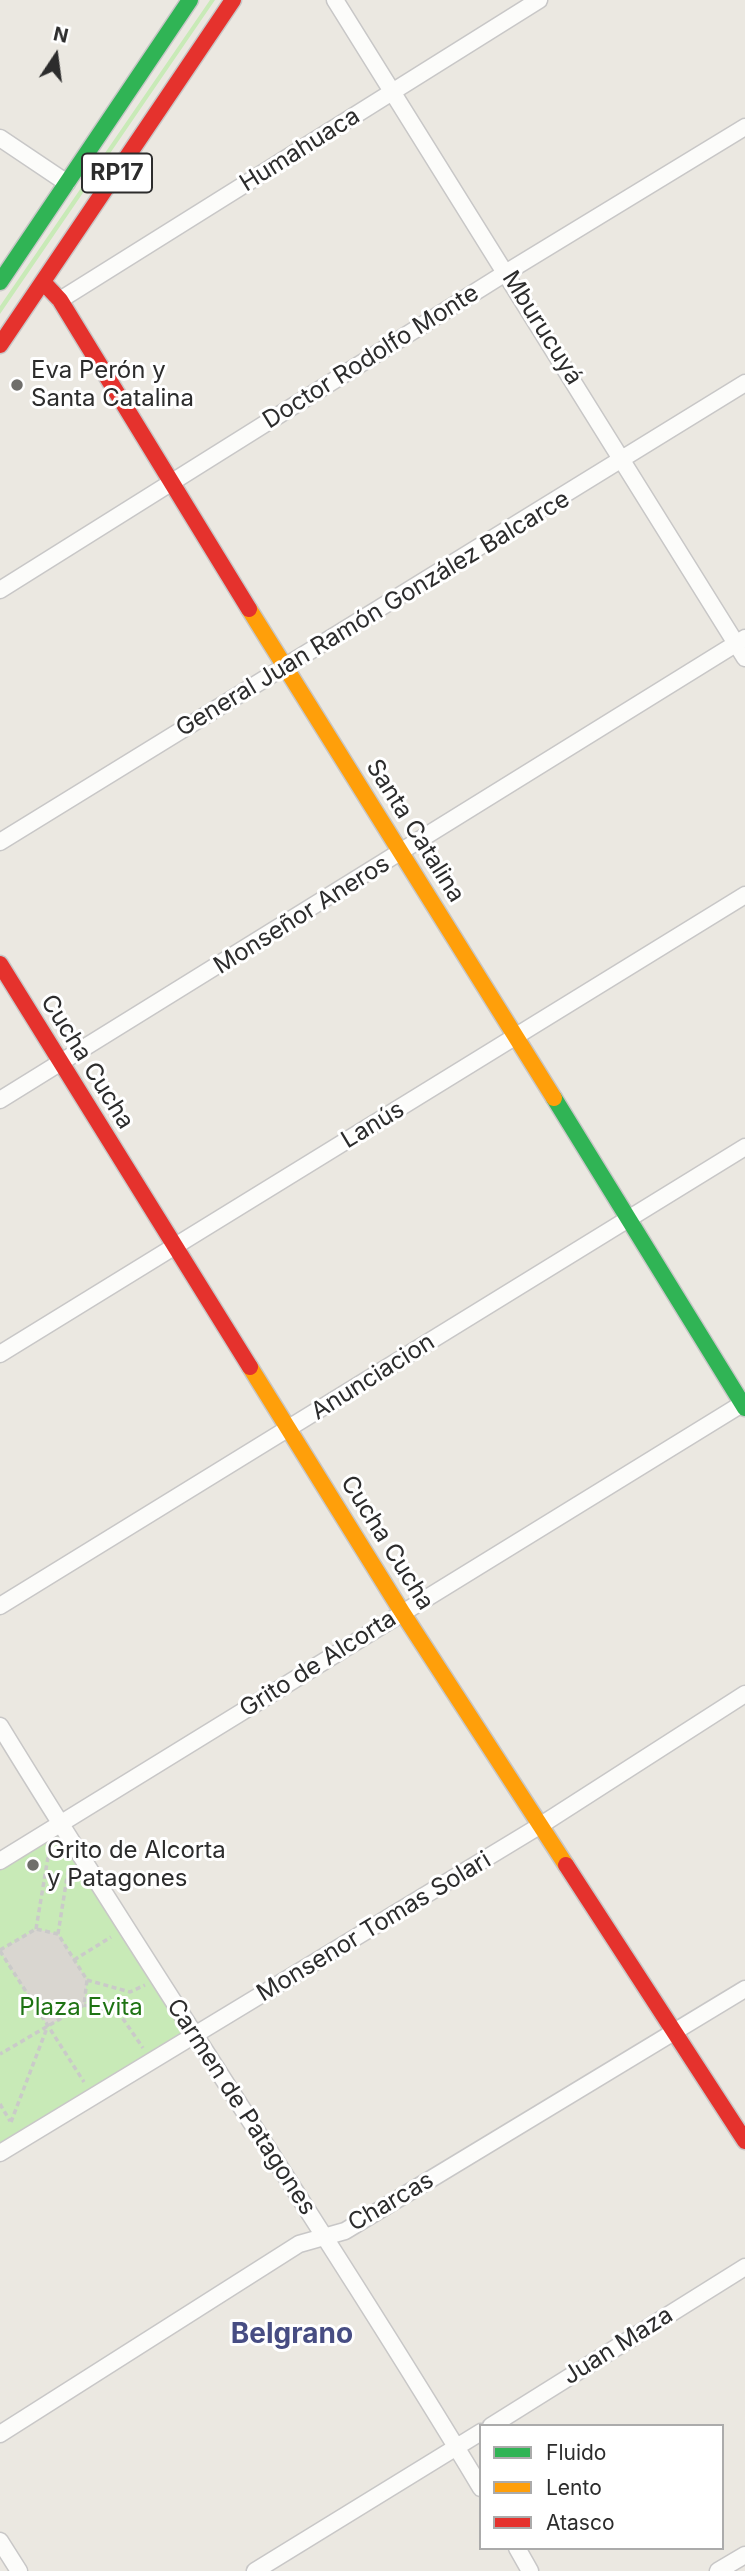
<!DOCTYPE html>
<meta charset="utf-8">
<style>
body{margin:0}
#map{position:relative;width:745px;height:2571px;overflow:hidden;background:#ebe8e1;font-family:Inter,sans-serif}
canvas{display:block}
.legend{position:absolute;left:479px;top:2424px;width:245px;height:126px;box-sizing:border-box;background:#fff;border:2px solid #ababab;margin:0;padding:9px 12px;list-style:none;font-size:21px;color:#2c2c2c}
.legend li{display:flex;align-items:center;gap:14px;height:35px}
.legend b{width:35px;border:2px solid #ababab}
.north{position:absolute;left:21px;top:21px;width:70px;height:70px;-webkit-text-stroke:5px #fff;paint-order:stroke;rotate:13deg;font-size:19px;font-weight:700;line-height:28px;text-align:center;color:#2c2c2c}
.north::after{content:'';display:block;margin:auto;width:24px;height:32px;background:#2c2c2c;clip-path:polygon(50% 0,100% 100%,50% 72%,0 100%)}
</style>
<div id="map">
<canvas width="745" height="2571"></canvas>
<ul class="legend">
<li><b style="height:9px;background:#30b455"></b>Fluido</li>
<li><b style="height:9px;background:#ff9f0a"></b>Lento</li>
<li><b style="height:9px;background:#e5322d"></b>Atasco</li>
</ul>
<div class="north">N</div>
</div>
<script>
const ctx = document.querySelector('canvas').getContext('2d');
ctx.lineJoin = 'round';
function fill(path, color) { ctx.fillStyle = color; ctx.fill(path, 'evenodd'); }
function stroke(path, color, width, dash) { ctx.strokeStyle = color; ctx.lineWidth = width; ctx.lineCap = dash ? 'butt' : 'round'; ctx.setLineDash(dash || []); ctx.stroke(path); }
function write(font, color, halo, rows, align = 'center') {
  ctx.font = font + ' Inter,sans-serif'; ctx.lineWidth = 6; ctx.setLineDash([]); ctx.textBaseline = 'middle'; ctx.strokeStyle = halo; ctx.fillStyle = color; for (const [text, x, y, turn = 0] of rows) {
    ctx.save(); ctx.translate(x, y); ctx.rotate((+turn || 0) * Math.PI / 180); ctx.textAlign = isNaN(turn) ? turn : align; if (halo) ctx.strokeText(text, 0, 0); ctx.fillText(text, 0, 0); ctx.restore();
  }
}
fill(new Path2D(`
 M210 0H215L0 314V306Z
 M59 1824 194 2036 0 2153V1861Z`), '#c8eab7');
fill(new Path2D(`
 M36 1929 58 1934 87 1980 84 2005 48 2026 0 1951Z`), '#d9d6d0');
const street = new Path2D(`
 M335 0 745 658
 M0 138 67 183
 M60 300 539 0
 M0 590 507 272 745 127
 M0 842 745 383
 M0 1100 745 638
 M0 1354 745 895
 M0 1606 745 1147
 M0 1726C157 1983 326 2231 481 2488
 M0 1861 745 1402
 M0 2153 541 1825 745 1694
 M491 2426 745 2267
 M0 2434 299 2244 345 2231 745 1989
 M0 2541 19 2571
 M517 2548 530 2571
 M255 2571 481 2432
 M718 2571 745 2555`);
const fast = new Path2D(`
 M0 282 190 0
 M554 1098 745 1408`);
const slow = new Path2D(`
 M249 609 554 1098
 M250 1367 402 1612 566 1865`);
const jam = new Path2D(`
 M43 282 60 300 249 609
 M0 345 233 0
 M0 964 250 1367
 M566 1865 745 2141`);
stroke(street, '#c8c7c7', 19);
stroke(fast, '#c8c7c7', 19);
stroke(slow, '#c8c7c7', 19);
stroke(jam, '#c8c7c7', 19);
stroke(new Path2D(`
 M36 1929 49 1851
 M58 1934 68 1871
 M0 1950 36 1929 58 1934 87 1980 84 2005 0 2054
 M0 1951 84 2082
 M74 1960 111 1937
 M87 1980 130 1992 145 1985
 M84 2005 119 2013 143 2048
 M0 2104 10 2121
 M11 2122 47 2028`), '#cacac9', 3.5, [5, 3.5]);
stroke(street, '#fcfcfa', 16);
stroke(fast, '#30b455', 16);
stroke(slow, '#ff9f0a', 16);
stroke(jam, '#e5322d', 16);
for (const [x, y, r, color] of [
 [17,385,7,"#6f6e6b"],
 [33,1865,7,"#6f6e6b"]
]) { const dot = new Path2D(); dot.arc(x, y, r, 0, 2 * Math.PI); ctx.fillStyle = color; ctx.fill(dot); stroke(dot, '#fff', 2.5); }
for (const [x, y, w] of [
 [117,173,70]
]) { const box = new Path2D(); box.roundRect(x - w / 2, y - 19.5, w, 39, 5); ctx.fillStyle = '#fff'; ctx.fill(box); stroke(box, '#2c2c2c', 2); }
write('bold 23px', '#2c2c2c', null, [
 ["RP17",117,173]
]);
write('24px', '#2c2c2c', '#fff', [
 ["Humahuaca",300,150,-32],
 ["Mburucuyá",542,328,58],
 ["Doctor Rodolfo Monte",371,357,-32],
 ["General Juan Ramón González Balcarce",373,614,-31],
 ["Santa Catalina",415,831,58],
 ["Monseñor Aneros",302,915,-32],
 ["Cucha Cucha",87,1062,58],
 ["Lanús",373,1125,-31],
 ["Anunciacion",373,1377,-32],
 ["Cucha Cucha",387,1543,58],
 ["Grito de Alcorta",318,1664,-32],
 ["Monsenor Tomas Solari",374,1927,-31],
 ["Carmen de Patagones",241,2107,57],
 ["Charcas",391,2202,-30],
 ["Juan Maza",618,2346,-32]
]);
write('24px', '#2c2c2c', '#fff', [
 ["Eva Perón y",31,371],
 ["Santa Catalina",31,399],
 ["Grito de Alcorta",47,1851],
 ["y Patagones",47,1879]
], 'left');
write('24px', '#1e7313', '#fff', [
 ["Plaza Evita",81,2008]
]);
write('bold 28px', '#474d83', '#fff', [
 ["Belgrano",292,2335]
]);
</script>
